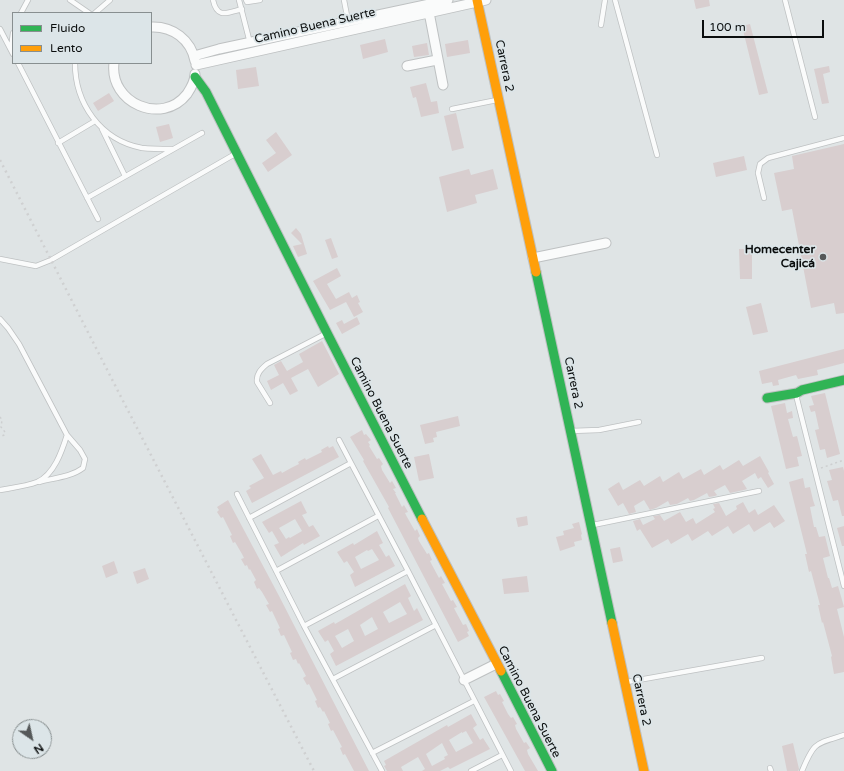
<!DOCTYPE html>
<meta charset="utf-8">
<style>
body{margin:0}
#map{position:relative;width:844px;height:771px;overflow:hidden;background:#dfe4e5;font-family:"Varela Round",sans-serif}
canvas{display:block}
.legend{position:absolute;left:12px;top:12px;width:140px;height:52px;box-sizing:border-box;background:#dce5e8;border:1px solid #888f90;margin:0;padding:5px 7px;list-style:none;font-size:12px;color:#0a0d0d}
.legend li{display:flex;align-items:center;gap:8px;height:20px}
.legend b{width:20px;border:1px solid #888f90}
.north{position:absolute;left:12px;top:719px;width:40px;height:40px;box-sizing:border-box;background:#dce5e8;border:1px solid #888f90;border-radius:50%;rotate:146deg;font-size:11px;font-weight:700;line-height:16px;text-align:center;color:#0a0d0d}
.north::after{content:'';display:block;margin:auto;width:14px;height:18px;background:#555859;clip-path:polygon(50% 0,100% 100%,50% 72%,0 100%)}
.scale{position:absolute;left:702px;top:20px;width:122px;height:18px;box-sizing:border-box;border:2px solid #0a0d0d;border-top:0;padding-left:5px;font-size:12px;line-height:14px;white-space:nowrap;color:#0a0d0d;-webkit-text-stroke:3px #dce5e8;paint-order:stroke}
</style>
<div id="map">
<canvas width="844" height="771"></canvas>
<ul class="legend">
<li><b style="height:5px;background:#30b455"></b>Fluido</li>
<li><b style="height:5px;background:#ff9f0a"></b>Lento</li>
</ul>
<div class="north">N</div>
<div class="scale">100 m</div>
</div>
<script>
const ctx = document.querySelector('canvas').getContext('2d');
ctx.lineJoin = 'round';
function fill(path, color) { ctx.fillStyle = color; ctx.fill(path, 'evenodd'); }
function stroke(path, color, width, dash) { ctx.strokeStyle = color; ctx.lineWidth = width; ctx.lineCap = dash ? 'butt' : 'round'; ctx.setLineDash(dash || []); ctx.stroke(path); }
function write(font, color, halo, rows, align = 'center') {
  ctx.font = font + ' "Varela Round",sans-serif'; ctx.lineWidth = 3.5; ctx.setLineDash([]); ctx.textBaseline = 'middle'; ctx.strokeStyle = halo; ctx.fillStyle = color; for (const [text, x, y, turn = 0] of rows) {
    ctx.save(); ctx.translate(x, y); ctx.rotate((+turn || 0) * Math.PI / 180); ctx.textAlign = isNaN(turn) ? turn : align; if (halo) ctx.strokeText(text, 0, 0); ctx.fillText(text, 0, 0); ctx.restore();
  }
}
fill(new Path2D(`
 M694 0H709L710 6 696 9Z
 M750 24 768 93 759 95 742 26Z
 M385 39 388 52 363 59 360 45Z
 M468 40 470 53 447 57 445 44Z
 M427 43 429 55 414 57 412 46Z
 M829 66 830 72 823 74 829 103 822 104 814 69Z
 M256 67 259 86 238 89 236 70Z
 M426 83 431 102 437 101 439 113 421 117 416 97 413 98 410 87Z
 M109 93 114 101 98 111 93 103Z
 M456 113 464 148 452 151 444 116Z
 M169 124 173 138 160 142 156 127Z
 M276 132 292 155 268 172 262 163 276 153 266 140Z
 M844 144V313L836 314 834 303 811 308 792 209 782 211 774 173 794 169 792 156Z
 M744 156 747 170 716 177 713 163Z
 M469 169 471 175 493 169 498 189 475 195 477 203 447 212 439 177Z
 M296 228 301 234 307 254 298 257 293 246 302 244 291 233Z
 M331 238 338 257 332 259 325 240Z
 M739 249H752V279H740Z
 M337 268 341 276 327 284 336 299 349 292 352 298 357 295 360 302 358 303 363 312 354 317 346 302 330 310 313 281Z
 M761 303 768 332 753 335 746 307Z
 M357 317 360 324 342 334 336 323 342 320 344 324Z
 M322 341 339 374 318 387 308 369 291 378 298 391 290 395 283 383 271 390 267 381 279 375 274 365 281 361 287 371 303 362 299 354Z
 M844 349V363L817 370 818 375 798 379 796 375 778 380 779 385 773 386 772 382 762 384 759 371Z
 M825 393 840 454 827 458 825 449 820 450 815 430 819 429 815 411 811 412 809 406 814 405 811 396Z
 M785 403 787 413 792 411 793 418 788 419 793 437 797 436 802 456 797 457 799 466 786 469 771 406Z
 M458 416 460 426 436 432 437 437 433 438 434 442 425 444 420 425Z
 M362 430 364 435 366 434 371 440 368 442 370 445 369 446 377 459 379 458 383 464 381 466 382 470 390 483 392 481 396 488 393 489 396 493H395L402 507 404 505 408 512 405 513 407 517 415 531 417 529 420 536 418 538 419 541 427 554 429 553 432 560 430 561 432 565 439 578 441 576 445 583 442 584 451 601 453 600 457 607 454 608 456 612 463 625 466 624 469 631 467 632 469 636 458 642 388 508 389 507 363 461 364 460 350 437Z
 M328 446 329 448 333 446 339 457 252 503 246 491 251 488 249 486 264 478 252 459 261 454 273 475 281 471 282 473 291 468 299 464 298 462 305 458 306 460 322 452 321 450Z
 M429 454 434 478 419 481 414 457Z
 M760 456 769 472 768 473 774 484 768 488 761 477 758 479 755 473 742 481 747 489 744 490 730 493 725 485 714 491 717 495 715 496 709 497 707 493 694 500 690 501 688 498 677 504 670 505 668 501 656 508 650 510 644 500 634 506 636 512 629 514 623 503 618 506 608 489 619 482 623 490 640 480 644 486 660 476 663 482 679 472 683 479 701 469 704 475 720 465 723 470 739 460 743 466Z
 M843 467 844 471V516H842L838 500 833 501 827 481 832 480 829 470Z
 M803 478 805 488 810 487 813 500 815 506 810 507 814 527H816L819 537 825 536 830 556 823 558 828 578H829L832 588 838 586 844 607 837 609 844 637V672L834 674 831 657 832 656 823 622 822 623 818 605H820L811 571 809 572 805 554H807L789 482Z
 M228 500 278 594 369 771H354L345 754 343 755 340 748 342 747 333 730 331 731 328 724 330 723 324 711 323 712 320 707 318 708 315 701 317 700 309 684 307 685 303 678 306 676 299 663 298 664 296 659 293 660 290 653 292 652 284 635 281 636 278 629 280 628 272 611 270 612 266 605 269 604 262 592 259 588 257 589 254 582 256 580 250 569 249 570 247 565 245 566 241 559 244 558 242 554 235 542 233 543 230 536 232 535 223 517 221 518 217 512 219 510 217 507Z
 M301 501 307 513 302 515 309 527 313 525 320 536 304 545 303 543 281 557 274 545 279 543 272 531 269 533 262 522ZM295 519 302 531 290 538 289 537 286 539 279 528Z
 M743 502 749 513 755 509 758 515 774 505 785 521 774 528 770 522 754 532 749 524 733 534 728 526 712 536 708 531 692 541 688 534 671 544 668 539 652 548 640 529 637 531 633 521 640 519 643 525 655 519 653 516 660 515 664 521 680 512 686 522 693 518 696 524 715 512 713 509 715 508 713 504 719 503 726 516 737 509 736 506Z
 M527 516 528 525 518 527 516 518Z
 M579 522 582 534 581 535 582 540 574 542 575 546 560 551 556 537 564 535 563 531 574 528 572 524Z
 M844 526V546H842L837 528Z
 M377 531 383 543 379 545 386 557 389 555 395 566 355 587 350 575 354 572 347 561 344 563 337 552 353 543 354 545ZM372 549 379 560 361 569 355 557 367 550 368 551Z
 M620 547 623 561 613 563 610 549Z
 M114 561 118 573 106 578 102 566Z
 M145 568 149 579 137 584 133 572Z
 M527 576 529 592 504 594 502 579Z
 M405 584 411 596 408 598 414 611 417 608 423 620 336 666 330 654 334 651 328 640 325 642 318 631 334 622 335 624ZM400 602 407 614 389 623 383 612ZM372 617 378 629 365 636 360 625ZM348 629 354 641 342 648 335 636Z
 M496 691 498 695 500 694 504 701 502 702 508 714 511 718 513 717 517 724 515 725 516 729 524 743 526 742 530 748 527 750 528 754 538 771H525L484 697Z
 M471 714 477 725 473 728 480 740 483 738 490 749 450 769 448 767 440 771H422L425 769 418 757 401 767 403 771H387L384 766 386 765 384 761 447 725 448 727ZM466 731 473 743 456 752 449 740 462 732V733ZM442 743 448 755 444 757 445 759 432 766 426 754Z
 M793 743 799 769 798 771H787L782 746Z`), '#d8cecf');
const lane = new Path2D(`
 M70 0 89 13
 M213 0C217 19 227 13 242 9
 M239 0 250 43
 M246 0 247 2 260 0
 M344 0 348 21
 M615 0 657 155
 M785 0 815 117
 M21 13 28 0
 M95 13 110 0
 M601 25 605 0
 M0 29 13 54
 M11 49 13 33
 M18 63 98 219
 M75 63C75 103 100 140 142 148 152 149 162 149 172 149
 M452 109 497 100
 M102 129 125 176
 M58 143 95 121
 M87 198 202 133
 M764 198 758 173 760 164 768 158 844 138
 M0 259 36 266 51 260 235 154
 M0 319 8 328 19 344 67 435C62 451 54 475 37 482 27 486 11 488 0 490
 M797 394V399L844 586
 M270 403 257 382C256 374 261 369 267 364L327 333
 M571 431 599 430 639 422
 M351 463 408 571 511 771
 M39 482C54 478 71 477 83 468L85 459 80 450 67 435
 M237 494 304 626 382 771
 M249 518 351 463 339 440
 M593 525 759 491
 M276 571 378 516
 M304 626 408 571
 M333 679 436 625
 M627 682 762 658
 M372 753 474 701
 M770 768 771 771
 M471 771 502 755
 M802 771C814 742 815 744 844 735`);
const street = new Path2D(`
 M428 7 443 85
 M151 27C173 26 191 40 195 61
 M194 56 219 49 448 0
 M114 63C109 103 162 126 187 94 191 88 195 81 195 74
 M196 65 486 0
 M407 66 437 60
 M533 258 606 243
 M464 680 496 664`);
const fast = new Path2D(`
 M195 77 206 92 327 333 422 519
 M536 272 612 623
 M767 398 797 393 802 390 844 380
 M501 671 552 771`);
const slow = new Path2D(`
 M477 0 536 272
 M422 519 501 671
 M612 623 644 771`);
stroke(lane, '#bec1c2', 6);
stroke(street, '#bec1c2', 11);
stroke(fast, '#bec1c2', 11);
stroke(slow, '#bec1c2', 11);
stroke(new Path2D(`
 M0 417 2 420 1 427 5 432 4 435 0 437
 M821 468 844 460`), '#cdcfd0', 1.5, [2, 3]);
stroke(lane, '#fafbfb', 4.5);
stroke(street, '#fafbfb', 9);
stroke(fast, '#30b455', 9);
stroke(slow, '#ff9f0a', 9);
stroke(new Path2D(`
 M0 160 120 395 314 771`), '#cfd0d1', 2.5, [2, 4]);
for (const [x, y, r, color] of [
 [823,257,4,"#555859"]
]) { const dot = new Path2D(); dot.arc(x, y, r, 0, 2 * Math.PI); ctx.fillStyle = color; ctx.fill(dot); stroke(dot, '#dce5e8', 1.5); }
write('12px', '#0a0d0d', '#dce5e8', [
 ["Camino Buena Suerte",315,26,-13],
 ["Carrera 2",504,66,78],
 ["Carrera 2",573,383,78],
 ["Camino Buena Suerte",381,413,63],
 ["Carrera 2",641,700,78],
 ["Camino Buena Suerte",529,702,63]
]);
write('bold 12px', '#0a0d0d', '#dce5e8', [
 ["Homecenter",815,250],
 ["Cajicá",815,264]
], 'right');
</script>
